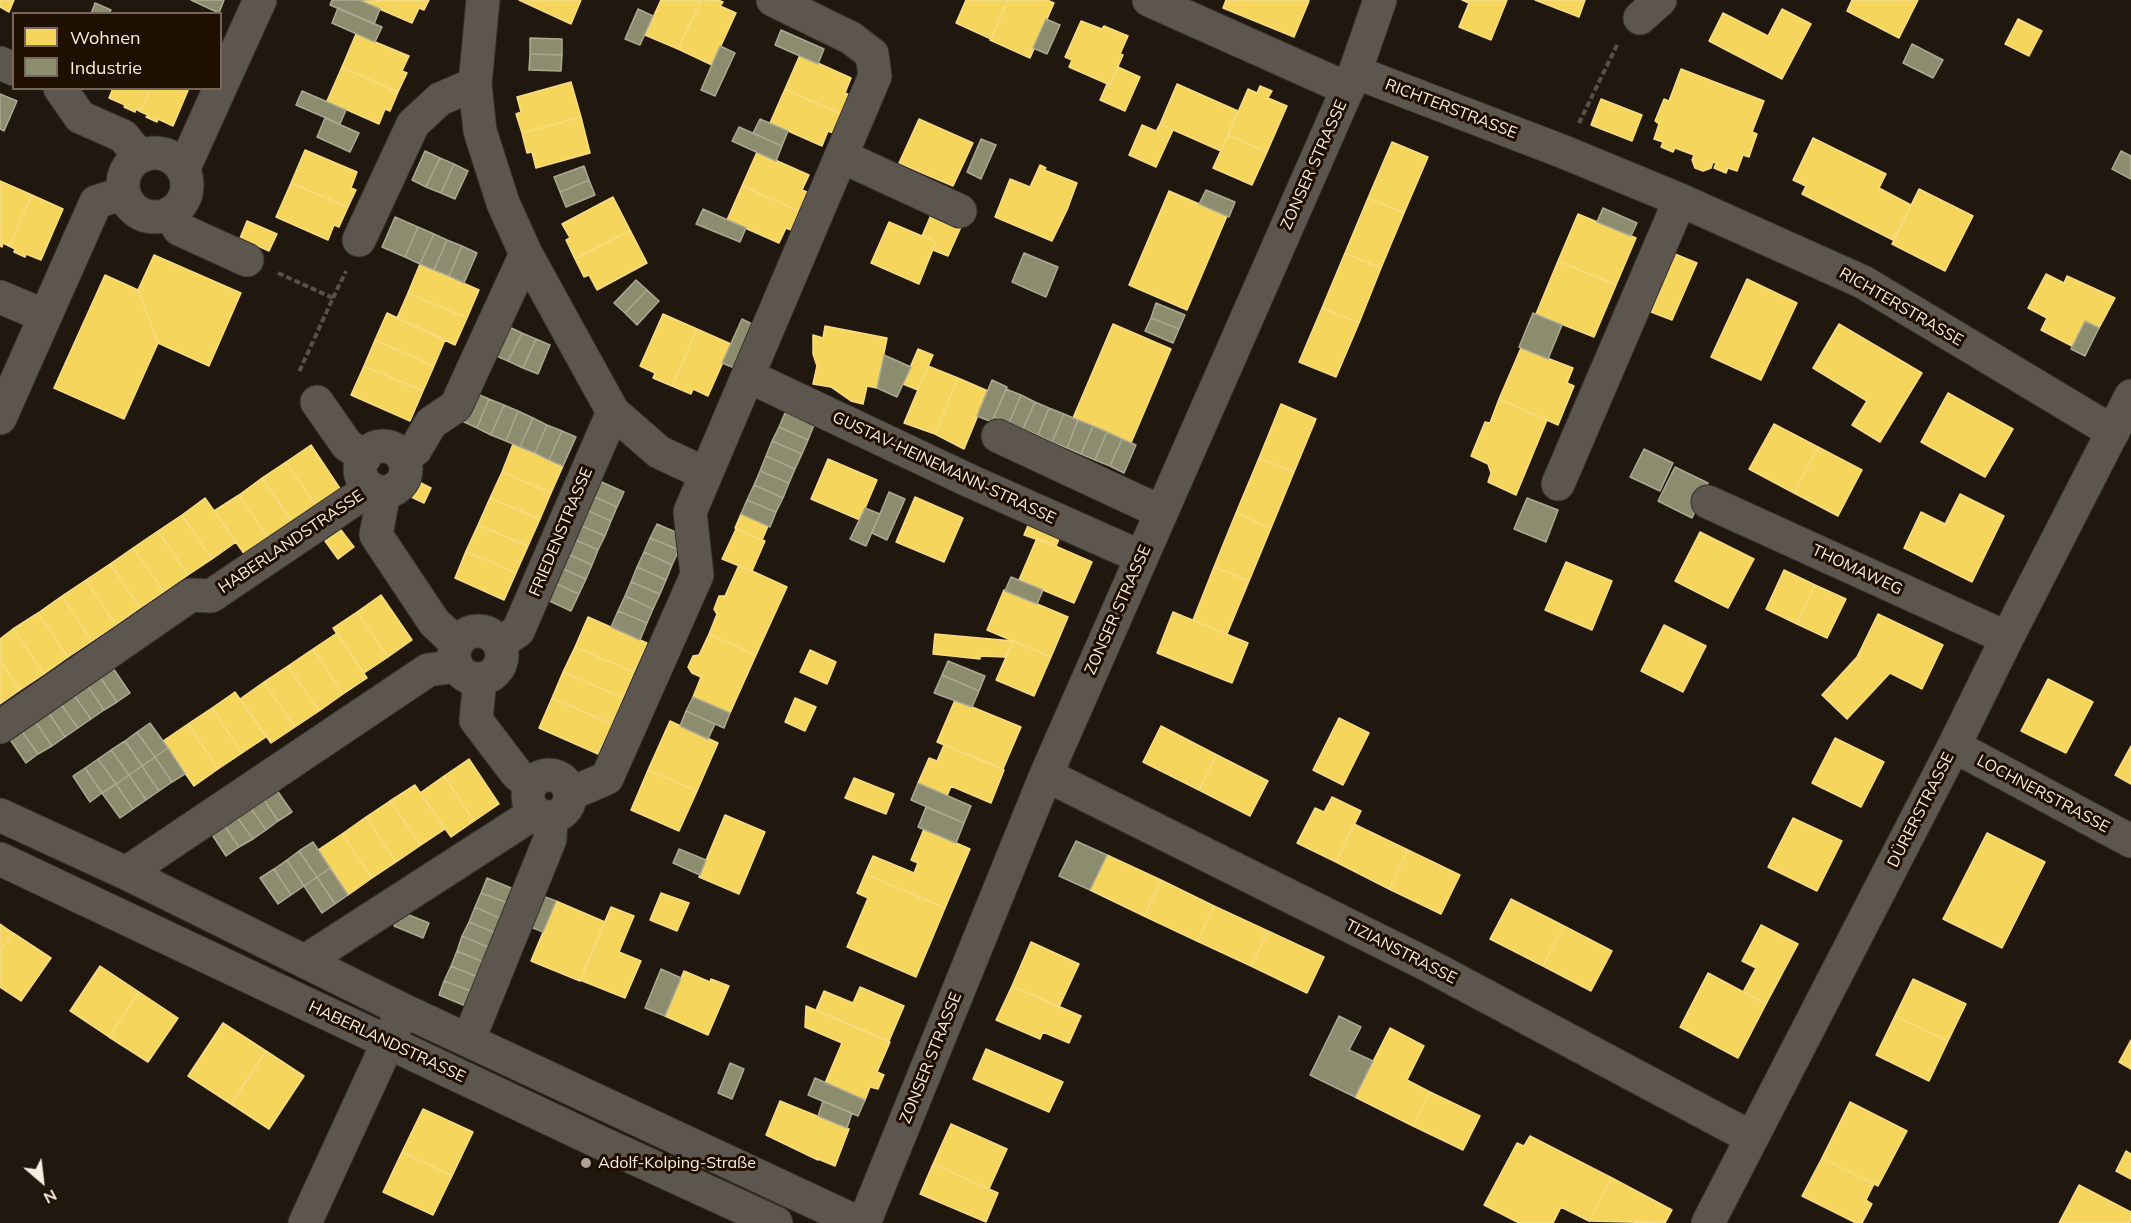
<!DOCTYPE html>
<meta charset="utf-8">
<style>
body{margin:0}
#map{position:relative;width:2131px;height:1223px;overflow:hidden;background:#20170e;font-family:Mulish,sans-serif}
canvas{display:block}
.legend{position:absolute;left:12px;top:12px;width:210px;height:78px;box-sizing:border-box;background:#1e0f00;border:2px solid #75685a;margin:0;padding:8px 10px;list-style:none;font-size:18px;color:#f8ede1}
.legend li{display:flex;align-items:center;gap:12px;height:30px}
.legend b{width:30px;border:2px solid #75685a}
.north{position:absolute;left:12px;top:1151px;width:60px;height:60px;-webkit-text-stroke:4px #1e0f00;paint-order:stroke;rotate:152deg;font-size:16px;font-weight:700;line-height:24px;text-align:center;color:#f8ede1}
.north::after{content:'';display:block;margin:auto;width:21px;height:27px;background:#f8ede1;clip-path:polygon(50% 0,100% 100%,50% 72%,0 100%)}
</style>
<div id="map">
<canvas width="2131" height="1223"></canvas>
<ul class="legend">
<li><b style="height:16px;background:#f6d55c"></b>Wohnen</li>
<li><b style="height:16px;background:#8c8c6e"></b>Industrie</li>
</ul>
<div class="north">N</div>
</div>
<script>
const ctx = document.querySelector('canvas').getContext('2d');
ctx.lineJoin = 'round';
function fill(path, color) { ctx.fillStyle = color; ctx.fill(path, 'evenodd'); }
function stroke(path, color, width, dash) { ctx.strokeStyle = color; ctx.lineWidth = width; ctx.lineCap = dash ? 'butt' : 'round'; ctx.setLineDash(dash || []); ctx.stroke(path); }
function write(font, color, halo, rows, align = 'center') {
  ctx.font = font + ' Mulish,sans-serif'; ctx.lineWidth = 6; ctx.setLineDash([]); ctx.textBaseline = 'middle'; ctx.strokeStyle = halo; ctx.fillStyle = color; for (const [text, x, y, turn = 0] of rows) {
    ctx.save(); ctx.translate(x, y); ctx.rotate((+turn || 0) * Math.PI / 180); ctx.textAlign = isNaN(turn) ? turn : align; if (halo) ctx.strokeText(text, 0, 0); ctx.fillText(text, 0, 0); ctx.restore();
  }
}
const homes = new Path2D(`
 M0 0H14L9 12 0 7Z
 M429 0 424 10 419 8 412 23 361 1Z
 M519 0H581L571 24Z
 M661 0H701L678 49 645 35Z
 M701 0H718L723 2 720 6 736 13 712 65 678 49Z
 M966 0H1008L991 39 956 23Z
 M1008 0H1047L1054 3 1030 58 990 40Z
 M1226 0H1307L1309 1 1294 37 1223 8Z
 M1462 0H1507L1491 40 1459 27 1469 3Z
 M1535 0H1585L1579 17Z
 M1852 0H1918L1899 38 1847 11Z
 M1782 9 1811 24 1782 79 1709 41 1723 13 1768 36Z
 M2018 19 2042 31 2029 56 2005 44Z
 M1081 21 1102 29 1104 26 1128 36 1120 54 1123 55 1110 85 1069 67 1072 60 1065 57Z
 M356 34 409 56 402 71 407 73 398 92 342 67Z
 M800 55 851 78 845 93 850 95 841 114 785 89Z
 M342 67 398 92 390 111 385 109 379 124 327 101Z
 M1118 67 1140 77 1125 111 1100 100 1107 84 1110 85Z
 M1681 69 1764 101 1752 132 1757 134 1749 157 1743 155 1737 171 1728 168 1726 173 1714 168 1716 163 1713 162 1711 168 1703 171 1695 168 1692 160 1694 155 1675 148 1673 152 1661 147 1663 142 1654 139 1659 124 1655 121 1664 99 1669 101Z
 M571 82 581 117 522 133 516 114 521 112 517 97Z
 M1177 84 1238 111 1221 151 1160 124Z
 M1260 86 1272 91 1268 98 1287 106 1267 152 1228 135 1248 89 1257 93Z
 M113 88H151L141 112 136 109 135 112 124 107 125 105 109 98Z
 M151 88H189L173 126 158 119 157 122 146 117 148 115 141 112Z
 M785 89 841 114 833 133 828 131 822 146 770 123Z
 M1601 99 1642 115 1632 141 1591 125Z
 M581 117 590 153 536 168 532 152 527 153 522 133Z
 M919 119 973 143 953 186 899 163Z
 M1160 124 1173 130 1156 167 1129 155 1142 125 1156 131Z
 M1228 135 1267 152 1252 185 1213 168Z
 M1813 138 1886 174 1879 188 1911 205 1893 240 1802 194 1806 186 1793 180Z
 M1392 142 1428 157 1404 213 1368 198Z
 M305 150 357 172 351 188 356 190 348 207 291 183Z
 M757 152 809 175 802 190 807 192 799 211 742 186Z
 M1040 165 1046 168 1044 170 1077 183 1067 210 1052 241 995 217 1010 179 1030 187Z
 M0 181 32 195 9 246 3 243 2 247 0 246Z
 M291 183 348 207 339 227 334 225 328 240 276 217Z
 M742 186 799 211 791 230 786 228 779 243 727 220Z
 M1919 189 1973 216 1945 271 1892 244Z
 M1169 191 1227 216 1187 310 1129 285Z
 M32 195 63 209 41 260 26 254 25 257 14 252 15 249 9 246Z
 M613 197 630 230 575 259 566 240 570 238 562 224Z
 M1368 198 1404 213 1381 268 1345 253Z
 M1578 214 1636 238 1616 285 1558 261Z
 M931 215 961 227 948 256 933 250 936 242 922 236Z
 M247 221 277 234 269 251 240 238Z
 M889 222 936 242 919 284 871 263Z
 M630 230 647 263 597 290 589 275 584 277 575 259Z
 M1345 253 1381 268 1359 323 1322 308Z
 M1675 254 1697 263 1672 320 1651 312Z
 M154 255 241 293 209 366 158 343 138 290Z
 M1558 261 1616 285 1594 337 1536 314Z
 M420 264 479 290 467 318 408 293Z
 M2046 274 2064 283 2067 276 2115 298 2099 328 2085 321 2072 346 2041 330 2047 318 2028 308Z
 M105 275 138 290 158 343 124 419 54 388Z
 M1747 279 1797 303 1761 380 1711 357Z
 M408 293 467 318 455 345 397 318Z
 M1322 308 1359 323 1336 377 1299 362Z
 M387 313 445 340 434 366 375 340Z
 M663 314 697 329 672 386 653 378 655 373 640 366Z
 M1113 324 1171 349 1131 443 1073 418Z
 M1839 324 1922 373 1880 442 1852 425 1867 401 1813 368Z
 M825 326 887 338 877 388 867 386 863 404 851 401 831 387 813 384 817 366 813 354V335L823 338Z
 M697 329 731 344 708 396 693 389 691 394 672 386Z
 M375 340 434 366 423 391 364 366Z
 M1521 348 1573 368 1567 383 1574 386 1558 425 1499 399Z
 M918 349 933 355 918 390 903 384Z
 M364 366 423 391 410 421 351 395Z
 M928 366 958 378 935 434 904 423Z
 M958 378 988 391 964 449 935 434Z
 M1948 393 2013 429 1985 477 1921 442Z
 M1499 399 1547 420 1516 495 1488 482 1491 473 1488 464 1471 456 1485 422 1490 423Z
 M1281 404 1316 419 1294 472 1259 458Z
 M1774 424 1818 447 1794 493 1749 469Z
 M513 444 563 466 551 493 502 472Z
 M311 445 341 490 317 507 286 462Z
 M1818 447 1862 470 1838 516 1794 493Z
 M1259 458 1294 472 1271 528 1236 513Z
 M828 459 877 480 860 520 811 499Z
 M286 462 317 507 293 523 262 478Z
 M502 472 551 493 540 519 490 498Z
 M262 478 293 523 269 539 239 495Z
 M415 480 431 488 424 503 407 495Z
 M1960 494 2004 516 1972 582 1904 548 1921 512 1945 524Z
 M239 495 269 539 245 555 214 511Z
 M915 497 963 518 944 562 896 542Z
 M205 498 236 542 212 559 182 515Z
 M490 498 540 519 528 546 478 525Z
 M1236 513 1271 528 1249 581 1214 567Z
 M741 514 768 526 762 540 735 528Z
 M182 515 212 559 188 575 158 531Z
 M1031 518 1062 532 1056 546 1024 535Z
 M478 525 528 546 516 573 466 551Z
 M736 529 765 541 752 571 722 559Z
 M341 530 354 547 338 559 325 541Z
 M158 531 188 575 164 592 133 548Z
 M1700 532 1754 559 1728 608 1675 581Z
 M1037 538 1092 562 1074 603 1019 580Z
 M133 548 164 592 140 608 110 564Z
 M466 551 516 573 504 600 455 578Z
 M1566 562 1612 581 1592 630 1545 610Z
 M110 564 140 608 116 625 86 580Z
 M739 565 787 587 756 655 709 634 717 614 714 609 719 596H725Z
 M1214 567 1249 581 1227 634 1193 620Z
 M1784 570 1815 585 1797 624 1766 609Z
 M86 580 116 625 92 641 62 596Z
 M1815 585 1846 599 1827 638 1797 624Z
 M1004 590 1068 617 1051 657 987 630Z
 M381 595 412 640 388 657 357 612Z
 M62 596 92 641 68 657 38 613Z
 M357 612 388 657 364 673 333 628Z
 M1173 612 1248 643 1232 683 1157 653Z
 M38 613 68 657 44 674 13 629Z
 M1878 614 1943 645 1922 689 1890 673 1847 719 1822 695 1857 657Z
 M588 617 647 643 634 672 575 647Z
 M1664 625 1706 646 1683 692 1641 671Z
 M13 629 44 674 20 690 0 661V639Z
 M337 633 367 678 343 694 313 649Z
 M709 634 756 655 730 713 693 697 701 677 692 673 688 667 693 656 699 655Z
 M935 634 1013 641 1005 657 980 656V659L933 654Z
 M1013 641 1051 657 1034 696 996 680Z
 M575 647 634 672 623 698 563 672Z
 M313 649 343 694 319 711 288 666Z
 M810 650 836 662 827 684 800 672Z
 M0 661 20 690 0 704Z
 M288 666 319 711 295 727 264 682Z
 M563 672 623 698 612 724 552 698Z
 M2048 679 2093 702 2066 753 2021 731Z
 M264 682 295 727 271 743 240 699Z
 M235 692 266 737 242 753 212 708Z
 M552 698 612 724 598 754 539 728Z
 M795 698 816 707 805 731 785 722Z
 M955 700 1021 727 1003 769 937 742Z
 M212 708 242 753 218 769 188 724Z
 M1339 718 1369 733 1343 785 1313 770Z
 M670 721 718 743 697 791 648 770Z
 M188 724 218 769 194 786 163 741Z
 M1161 726 1217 755 1199 790 1143 762Z
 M1835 738 1884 762 1861 807 1812 783Z
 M944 745 1004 770 991 803 951 786 947 796 918 783 929 758 937 761Z
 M2131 746V784L2115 775Z
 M1217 755 1268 781 1250 816 1199 790Z
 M469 759 499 804 474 821 444 776Z
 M648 770 697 791 679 831 631 810Z
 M444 776 474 821 451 837 420 793Z
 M854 778 894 794 886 814 845 798Z
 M415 785 445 829 421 845 390 801Z
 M1332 797 1361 811 1336 862 1297 843 1315 808 1324 812Z
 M390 801 421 845 396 862 366 817Z
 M725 815 765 832 739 894 699 877Z
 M366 817 396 862 372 878 342 834Z
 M1793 818 1842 841 1817 891 1768 867Z
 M1354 824 1408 850 1389 889 1336 862Z
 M924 829 970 849 945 908 865 874 873 856 914 873 918 863 911 860Z
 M1987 833 2045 862 2002 948 1943 919Z
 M342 834 372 878 348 895 318 850Z
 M1408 850 1460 875 1441 914 1389 889Z
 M1107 855 1161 880 1144 916 1090 890Z
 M865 874 945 908 916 977 847 947 868 898 857 893Z
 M1161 880 1214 906 1197 941 1144 916Z
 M661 893 689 903 677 931 650 920Z
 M1511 899 1564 926 1543 966 1490 939Z
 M556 901 605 922 580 981 531 961Z
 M1214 906 1268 931 1251 966 1197 941Z
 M611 907 634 916 619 952 641 961 625 998 580 980Z
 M0 924 13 933 0 951Z
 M1761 925 1798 944 1766 1004 1743 992 1756 968 1742 961Z
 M1564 926 1612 951 1591 991 1543 966Z
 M1268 931 1324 957 1307 993 1251 966Z
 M13 933 51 958 21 1001 0 987V951Z
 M1031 942 1079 964 1059 1007 1012 986Z
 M100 966 139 992 109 1037 70 1011Z
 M684 971 710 982 711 979 729 986 708 1035 665 1016Z
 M1708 973 1766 1004 1738 1058 1680 1027Z
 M1913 979 1966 1004 1948 1041 1895 1016Z
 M1012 986 1081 1016 1069 1043 1043 1032 1040 1039 996 1020Z
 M860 987 904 1006 889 1041 816 1010 824 991 853 1003Z
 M139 992 178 1018 148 1062 109 1037Z
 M806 1006 890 1042 877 1072 884 1075 878 1089 870 1087 865 1100 825 1083 842 1043 805 1027Z
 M1895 1016 1948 1041 1929 1081 1876 1055Z
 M223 1023 266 1051 231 1104 188 1076Z
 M1390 1028 1424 1046 1407 1080 1430 1092 1413 1126 1355 1097Z
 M2131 1040V1069L2119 1062Z
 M986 1049 1063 1082 1049 1112 973 1079Z
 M266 1051 304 1076 269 1129 231 1104Z
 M1430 1092 1480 1116 1463 1150 1413 1126Z
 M780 1101 849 1129 835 1166 818 1159V1160L766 1135Z
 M1850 1102 1907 1131 1878 1186 1822 1158Z
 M423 1109 473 1132 452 1176 402 1152Z
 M951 1124 1007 1149 989 1189 933 1164Z
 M1530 1136 1612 1178 1589 1221 1561 1207 1553 1223H1519L1484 1205 1517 1143 1524 1146Z
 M2126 1151 2131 1154V1179L2116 1171Z
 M402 1152 452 1176 433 1215 383 1192Z
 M1822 1158 1874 1184 1866 1200 1872 1204 1862 1223H1856L1802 1196Z
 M933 1164 998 1193 986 1222 920 1194Z
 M1612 1178 1672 1210 1665 1223 1589 1221Z
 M2079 1185 2131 1212 2130 1223H2059Z`);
fill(homes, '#f6d55c');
stroke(homes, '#f7dc84', 1.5);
const industry = new Path2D(`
 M191 0H224L219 13Z
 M332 0H359L380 9 374 24 330 5Z
 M95 3 111 10 109 14H91Z
 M338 8 382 27 375 42 332 23Z
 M638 9 653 16 640 45 625 39Z
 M1046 19 1060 25 1047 54 1033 48Z
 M781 30 824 49 818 64 775 45Z
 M530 38 562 39V55L530 54Z
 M1912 44 1943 60 1933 78 1903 63Z
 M720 46 735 53 715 96 701 90Z
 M530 54 562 55 561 71 529 70Z
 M302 91 346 110 340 124 296 105Z
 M0 94 17 101 4 131 0 129Z
 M325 118 359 133 350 152 317 137Z
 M760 119 788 131 782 146 753 133Z
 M739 127 782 146 776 161 732 141Z
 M981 139 996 145 981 179 967 172Z
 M425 151 440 158 426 187 412 180Z
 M2121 151 2131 156V179L2112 169Z
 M440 158 454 164 441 193 426 187Z
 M454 164 468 171 455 199 441 193Z
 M584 166 589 180 560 192 554 177Z
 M589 180 595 195 566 207 560 192Z
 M1206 190 1235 202 1229 217 1199 204Z
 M1603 208 1637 223 1631 236 1597 222Z
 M703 209 746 228 740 242 696 224Z
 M395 217 418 227 405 257 382 247Z
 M418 227 434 234 420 264 405 257Z
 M434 234 447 240 434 270 420 264Z
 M447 240 462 246 449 276 434 270Z
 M462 246 477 253 464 283 449 276Z
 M1024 253 1058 267 1046 297 1012 282Z
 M636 280 647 290 625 313 614 303Z
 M647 290 659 301 637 325 625 313Z
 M1156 303 1185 315 1179 329 1151 318Z
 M1533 313 1562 325 1548 359 1519 347Z
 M1151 318 1179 329 1173 343 1145 331Z
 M742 319 756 326 737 369 722 363Z
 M2085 321 2099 328 2085 356 2071 349Z
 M505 325 522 333 508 361 492 354Z
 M522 333 536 339 523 368 508 361Z
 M536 339 550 345 538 374 523 368Z
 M884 355 911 367 897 397 877 388Z
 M992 380 1007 387 992 422 977 416Z
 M1006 389 1021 395 1009 423 994 417Z
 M475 393 489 399 477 428 462 421Z
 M1021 395 1035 402 1023 429 1009 423Z
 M489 399 504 405 491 435 477 428Z
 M1035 402 1049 408 1038 435 1023 429Z
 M504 405 518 411 506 441 491 435Z
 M1049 408 1064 414 1052 442 1038 435Z
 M518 411 533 418 520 447 506 441Z
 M785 413 814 425 808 440 779 427Z
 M1064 414 1078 420 1067 448 1052 442Z
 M533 418 547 425 535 453 520 447Z
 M1078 420 1093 426 1081 454 1067 448Z
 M547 425 562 431 549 460 535 453Z
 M1093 426 1107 432 1095 460 1081 454Z
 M779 427 808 440 802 454 772 441Z
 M562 431 576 437 563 466 549 460Z
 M1107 432 1122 439 1110 466 1095 460Z
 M1122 439 1136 445 1124 473 1110 466Z
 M772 441 802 454 795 469 766 456Z
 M1644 449 1673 463 1660 491 1630 477Z
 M766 456 795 469 789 483 760 471Z
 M1675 467 1708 483 1692 518 1658 501Z
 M760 471 789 483 783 498 754 485Z
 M595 479 624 492 617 507 588 494Z
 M754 485 783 498 776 512 747 500Z
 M889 492 905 499 887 540 872 533Z
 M588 494 617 507 611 521 582 508Z
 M1527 498 1558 510 1546 542 1514 529Z
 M747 500 776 512 770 527 741 514Z
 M582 508 611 521 605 536 575 523Z
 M865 508 880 514 866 546 850 539Z
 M575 523 605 536 598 550 569 537Z
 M657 524 685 536 679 550 650 538Z
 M569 537 598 550 592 565 563 552Z
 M650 538 679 550 672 565 644 552Z
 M563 552 592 565 586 579 556 566Z
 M644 552 672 565 666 580 637 567Z
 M556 566 586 579 579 594 550 581Z
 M637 567 666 580 660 594 631 582Z
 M1011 577 1043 590 1037 604 1005 591Z
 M550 581 579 594 571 611 543 598Z
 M631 582 660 594 653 609 625 596Z
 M625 596 653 609 647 623 618 611Z
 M618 611 647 623 640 640 611 627Z
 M948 661 985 676 979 691 942 675Z
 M113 668 130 693 117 702 100 677Z
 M942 675 979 691 972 707 934 693Z
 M100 677 117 702 104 710 87 685Z
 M87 685 104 710 91 719 73 694Z
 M73 694 91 719 78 728 60 703Z
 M693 697 730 713 724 728 686 711Z
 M60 703 78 728 65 737 48 712Z
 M686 711 715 724 708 739 680 726Z
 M48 712 65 737 52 746 35 721Z
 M35 721 52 746 38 754 21 730Z
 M150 723 168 748 155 757 137 732Z
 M21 730 38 754 26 763 9 738Z
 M137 732 155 757 142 766 125 741Z
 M125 741 142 766 129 775 111 750Z
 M168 748 185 774 172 782 155 757Z
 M111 750 129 775 116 784 98 759Z
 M155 757 172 782 159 791 142 766Z
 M98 759 116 784 102 793 85 768Z
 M142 766 159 791 146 800 129 775Z
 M85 768 102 793 90 802 73 776Z
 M129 775 146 800 133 809 116 784Z
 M918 783 971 806 964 823 911 800Z
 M116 784 133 809 120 818 102 793Z
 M274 786 292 812 278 821 261 795Z
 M261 795 278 821 266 830 248 804Z
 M248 804 266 830 253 839 234 813Z
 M926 807 964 823 956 843 918 827Z
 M234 813 253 839 239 847 222 822Z
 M222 822 239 847 226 856 209 830Z
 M1076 841 1107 855 1090 890 1059 876Z
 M313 842 330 868 317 877 299 851Z
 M679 849 706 860 700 875 673 863Z
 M299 851 317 877 304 886 287 860Z
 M287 860 304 886 291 895 274 869Z
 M330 868 348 895 335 904 317 877Z
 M274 869 291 895 278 904 260 878Z
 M317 877 335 904 322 913 304 886Z
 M487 878 516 890 510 904 481 893Z
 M481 893 510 904 504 920 475 907Z
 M540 895 556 901 543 932 528 926Z
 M475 907 504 920 498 934 469 922Z
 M399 911 429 923 423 938 394 926Z
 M469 922 498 934 492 949 462 936Z
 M462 936 492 949 486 963 457 951Z
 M457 951 486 963 480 978 451 966Z
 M451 966 480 978 474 992 444 981Z
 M661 969 681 978 665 1016 645 1008Z
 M444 981 474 992 468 1007 439 995Z
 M1339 1016 1361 1027 1349 1050 1373 1061 1355 1097 1310 1075Z
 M730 1063 744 1069 732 1099 718 1093Z
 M815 1078 865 1100 858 1116 808 1095Z
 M823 1101 852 1113 847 1128 818 1116Z`);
fill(industry, '#8c8c6e');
stroke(industry, '#aca990', 1.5);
const minor = new Path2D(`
 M483 0 475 84 480 131 503 203 526 254 613 412 659 452 706 474
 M1149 0 1348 89
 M1640 18 1660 0
 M0 63 14 69
 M1355 72 1564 152 1680 200 1863 282 2113 432
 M60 88 80 117 123 136 140 157
 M220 88 260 0
 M123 185a32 32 0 1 1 64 0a32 32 0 1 1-64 0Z
 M841 156 960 211
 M183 170 220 88
 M170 213 179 229 247 260
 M359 240 413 124 440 99 475 84
 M0 297 45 316
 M748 376 970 481 1141 557
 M317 402 347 445 365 457
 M0 418 96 202 124 193
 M998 436 1161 512
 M360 469a23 23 0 1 1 46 0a23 23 0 1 1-46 0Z
 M403 458 415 450 431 423 456 406 526 254
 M1558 484 1680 200
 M384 492 376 535 434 622 457 644
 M1708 502 2007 638
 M454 655a24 24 0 1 1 48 0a24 24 0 1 1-48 0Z
 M499 644 518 631 613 412
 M480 679 476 720 517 774 531 785
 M0 727 191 595 211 596 371 488
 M1954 746 2131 841
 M1046 775 1424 963 1752 1138
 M528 796a21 21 0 1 1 42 0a21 21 0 1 1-42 0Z
 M570 794 607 778 697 575 690 512 875 76 872 54 851 38 773 0
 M0 815 126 873 403 1010 859 1223
 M0 859 597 1141 776 1223
 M126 873 428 670 457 666
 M305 961 536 812
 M469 1039 550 839 551 817
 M305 1223 397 1023
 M864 1223 1046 775 1355 72 1380 0
 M1708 1223 1954 746 2007 638 2131 396`);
stroke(minor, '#38322c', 35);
stroke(new Path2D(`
 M1579 123 1618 43
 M278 273 333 298 298 374
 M333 298 346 271`), '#57514a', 4, [6, 3]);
stroke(minor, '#5c564f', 33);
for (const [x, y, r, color] of [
 [586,1163,6,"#aca297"]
]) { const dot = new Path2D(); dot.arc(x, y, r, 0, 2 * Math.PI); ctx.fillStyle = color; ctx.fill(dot); stroke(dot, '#1e0f00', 2); }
write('16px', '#f8ede1', '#1e0f00', [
 ["RICHTERSTRASSE",1451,109,21],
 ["ZONSER STRASSE",1314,165,-66],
 ["RICHTERSTRASSE",1901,307,30],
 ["GUSTAV-HEINEMANN-STRASSE",944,468,25],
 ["FRIEDENSTRASSE",561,532,-67],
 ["HABERLANDSTRASSE",291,542,-34],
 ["THOMAWEG",1857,570,25],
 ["ZONSER STRASSE",1118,610,-66],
 ["LOCHNERSTRASSE",2043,794,28],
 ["DÜRERSTRASSE",1921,810,-63],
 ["TIZIANSTRASSE",1401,952,27],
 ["HABERLANDSTRASSE",387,1042,25],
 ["ZONSER STRASSE",931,1058,-68]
]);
write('16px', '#f8ede1', '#1e0f00', [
 ["Adolf-Kolping-Straße",598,1163]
], 'left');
</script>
